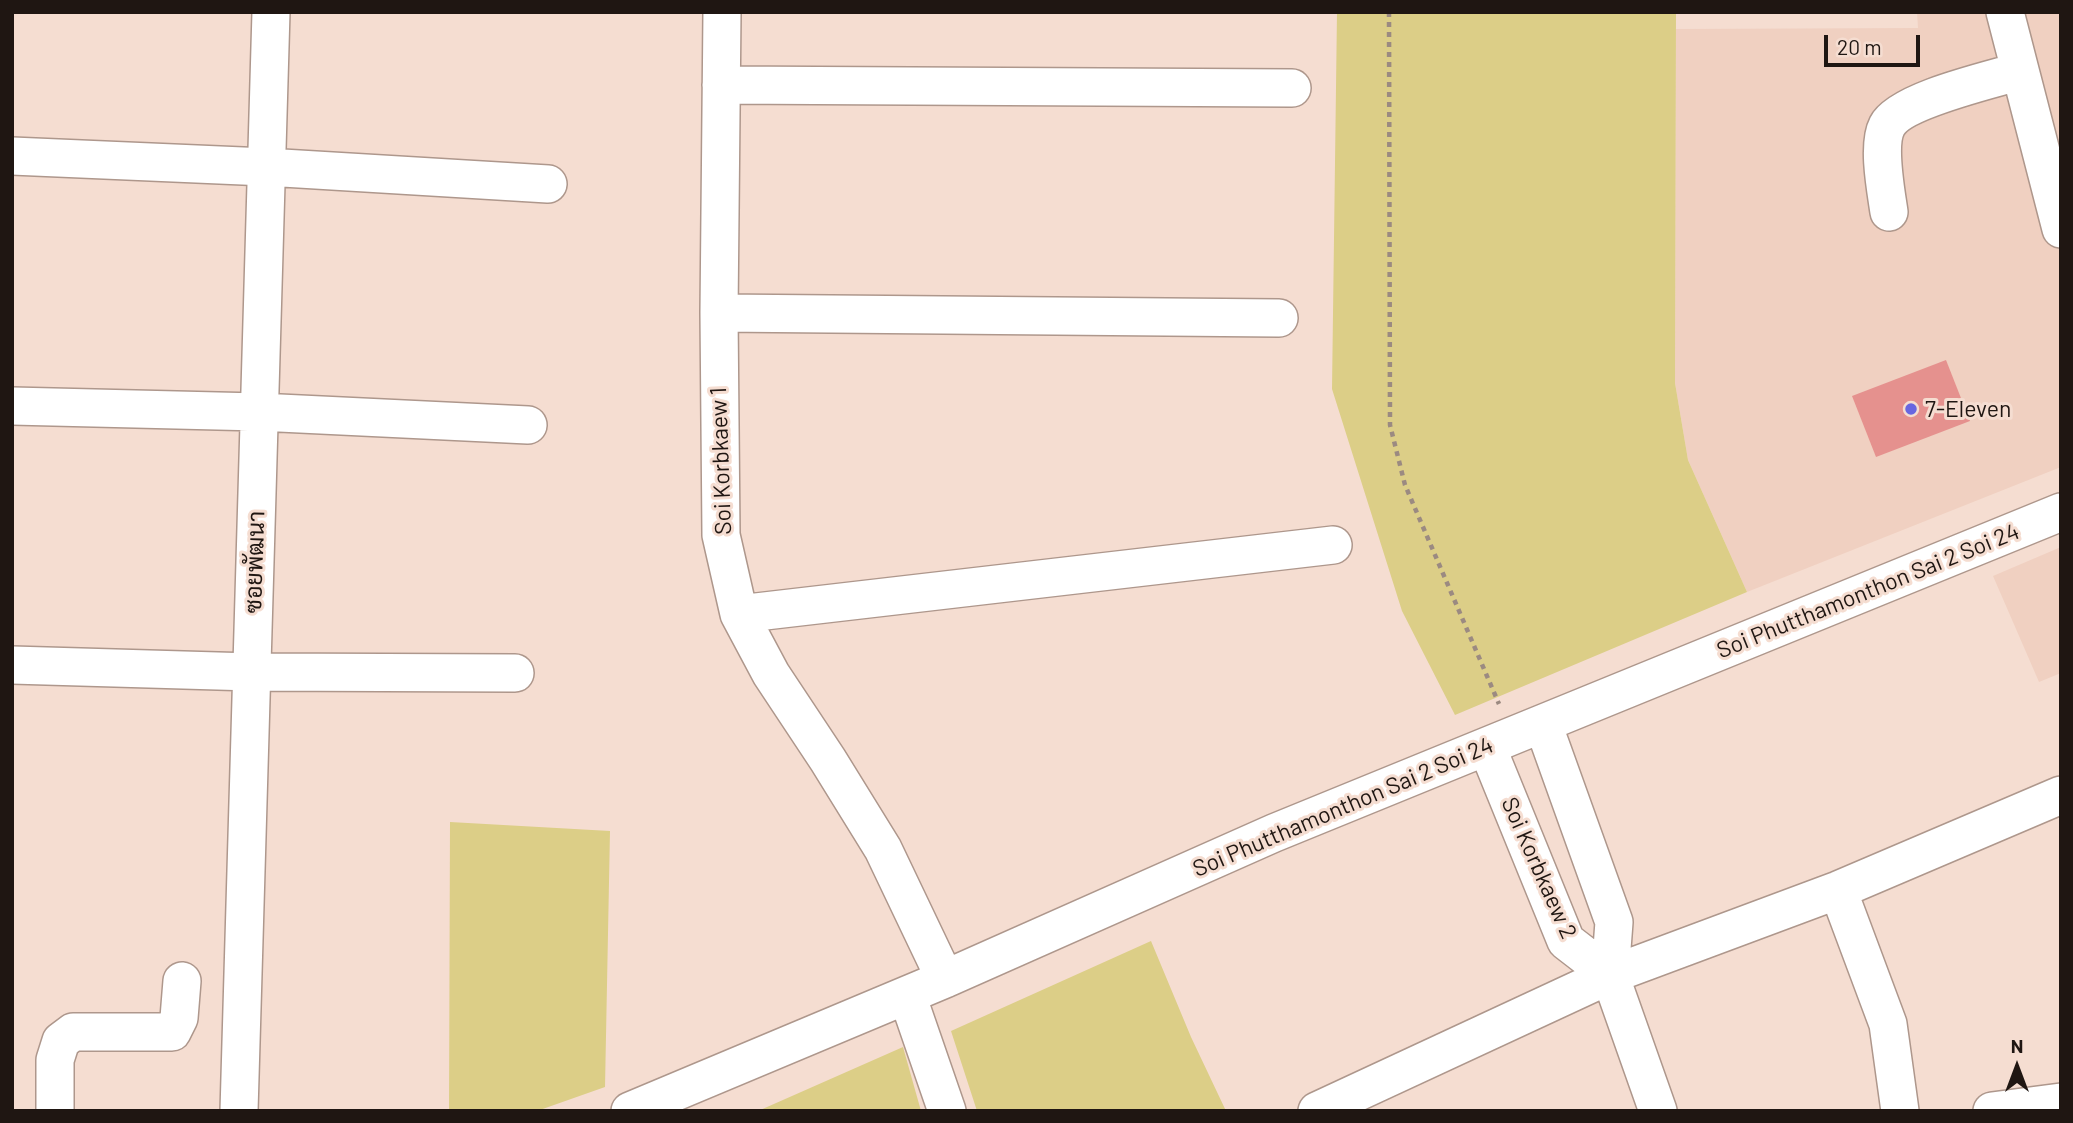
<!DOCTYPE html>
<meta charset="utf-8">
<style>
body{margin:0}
#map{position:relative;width:2073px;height:1123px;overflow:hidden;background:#f5ddd1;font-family:Barlow,sans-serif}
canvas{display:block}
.frame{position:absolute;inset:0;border:14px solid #1f1612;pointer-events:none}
.north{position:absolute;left:1982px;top:1032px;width:70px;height:70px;-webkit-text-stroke:5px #f5ddd1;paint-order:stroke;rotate:0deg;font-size:19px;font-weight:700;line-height:28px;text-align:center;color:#1f1612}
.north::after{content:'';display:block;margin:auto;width:24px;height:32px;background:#1f1612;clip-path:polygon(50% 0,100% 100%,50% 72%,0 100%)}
.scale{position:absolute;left:1824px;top:35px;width:96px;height:32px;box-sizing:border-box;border:4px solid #1f1612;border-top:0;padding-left:9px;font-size:21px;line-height:24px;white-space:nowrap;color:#1f1612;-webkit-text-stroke:5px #f5ddd1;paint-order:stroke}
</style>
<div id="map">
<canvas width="2073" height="1123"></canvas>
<div class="frame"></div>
<div class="north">N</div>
<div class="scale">20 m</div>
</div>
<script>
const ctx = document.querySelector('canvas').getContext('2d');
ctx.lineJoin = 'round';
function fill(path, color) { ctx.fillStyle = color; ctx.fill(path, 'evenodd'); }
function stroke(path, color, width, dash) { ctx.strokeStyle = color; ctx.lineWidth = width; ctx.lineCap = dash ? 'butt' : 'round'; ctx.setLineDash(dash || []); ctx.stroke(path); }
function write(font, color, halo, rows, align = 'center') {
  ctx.font = font + ' Barlow,Sarabun,sans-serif'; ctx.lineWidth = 6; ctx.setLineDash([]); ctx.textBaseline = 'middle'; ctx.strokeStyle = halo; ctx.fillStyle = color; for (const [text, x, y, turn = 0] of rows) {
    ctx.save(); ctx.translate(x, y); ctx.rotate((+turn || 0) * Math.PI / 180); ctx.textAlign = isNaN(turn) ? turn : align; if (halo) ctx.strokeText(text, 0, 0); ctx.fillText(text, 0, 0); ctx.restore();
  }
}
fill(new Path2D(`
 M1917 12H2061V467L1747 592 1688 460 1675 383 1676 29 1918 28Z
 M2061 547V673L2039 682 1993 576Z`), '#f0d0c1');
fill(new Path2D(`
 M1337 12H1676L1675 383 1688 460 1747 592 1455 715 1402 611 1332 389Z
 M450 822 610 831 605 1087 537 1111H449Z
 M1151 941 1191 1037 1226 1111H977L951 1031Z
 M903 1047 921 1111H758Z`), '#dcce87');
fill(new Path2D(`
 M1946 360 1970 421 1876 457 1852 396Z`), '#e5918e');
const minor = new Path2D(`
 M722 12 719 313 721 535 739 614 771 674 828 760 883 849 945 979
 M2005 12 2061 229
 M721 85 1292 88
 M12 156 266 167 548 184
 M1889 212C1886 191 1877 145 1887 126 1900 100 1991 80 2020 71
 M719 313 1279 318
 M12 406 259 412 528 425
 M739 614 1333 545
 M12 665 252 672 515 673
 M1543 724 1614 922 1610 975 1658 1111
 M1487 747 1566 941 1610 975
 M1838 890 1888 1024 1900 1111
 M907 995 947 1111
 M55 1111V1060L61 1041 73 1032H172L179 1018 182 981
 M239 1111 271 12
 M630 1111 945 979 1274 833 2061 512
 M1317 1111 1610 975 1838 890 2061 795
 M1992 1111 2061 1102`);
stroke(minor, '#ae978c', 40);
stroke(new Path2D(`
 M1389 12 1390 425 1405 485 1499 704`), '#9b8a81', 4.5, [5, 5]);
stroke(minor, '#fff', 37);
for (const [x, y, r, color] of [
 [1911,409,7,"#6966e0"]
]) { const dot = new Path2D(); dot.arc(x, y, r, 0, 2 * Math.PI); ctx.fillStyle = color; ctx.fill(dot); stroke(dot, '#f5ddd1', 2.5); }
write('23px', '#1f1612', '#f5ddd1', [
 ["7-Eleven",1925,409]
], 'left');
write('23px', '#1f1612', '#f5ddd1', [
 ["Soi Korbkaew 1",721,461,-92],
 ["ซอยพัฒนา",255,562,-88],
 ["Soi Phutthamonthon Sai 2 Soi 24",1868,591,-22],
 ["Soi Phutthamonthon Sai 2 Soi 24",1343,807,-23],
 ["Soi Korbkaew 2",1539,868,66]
]);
</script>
